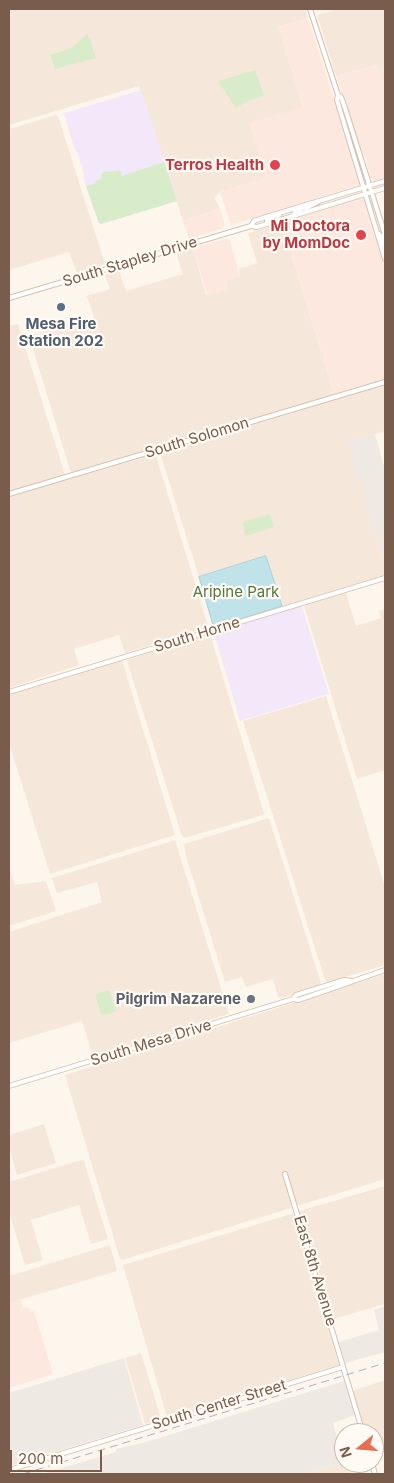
<!DOCTYPE html>
<style>
body{margin:0}
#map{position:relative;width:394px;height:1483px;overflow:hidden;background:#fdf6ec;font-family:Inter,sans-serif}
canvas{display:block}
.frame{position:absolute;inset:0;border:10px solid #7a5c4d;pointer-events:none}
.north{position:absolute;left:334px;top:1423px;width:50px;height:50px;box-sizing:border-box;background:#fffaf3;border:1px solid #cabbb1;border-radius:50%;rotate:253deg;font-size:14px;font-weight:700;line-height:20px;text-align:center;color:#7a5c4d}
.north::after{content:'';display:block;margin:auto;width:18px;height:22px;background:#e76f51;clip-path:polygon(50% 0,100% 100%,50% 72%,0 100%)}
.scale{position:absolute;left:10px;top:1450px;width:92px;height:22px;box-sizing:border-box;border:2px solid #7a5c4d;border-top:0;padding-left:6px;font-size:15px;line-height:18px;white-space:nowrap;color:#7a5c4d;-webkit-text-stroke:4px #fffaf3;paint-order:stroke}
</style>
<div id="map">
<canvas width="394" height="1483"></canvas>
<div class="frame"></div>
<div class="north">N</div>
<div class="scale">200 m</div>
</div>
<script>
const ctx = document.querySelector('canvas').getContext('2d');
ctx.lineJoin = 'round';
function fill(path, color) { ctx.fillStyle = color; ctx.fill(path, 'evenodd'); }
function stroke(path, color, width, dash) { ctx.strokeStyle = color; ctx.lineWidth = width; ctx.lineCap = dash ? 'butt' : 'round'; ctx.setLineDash(dash || []); ctx.stroke(path); }
function write(font, color, halo, rows, align = 'center') {
  ctx.font = font + ' Inter,sans-serif'; ctx.lineWidth = 4.5; ctx.setLineDash([]); ctx.textBaseline = 'middle'; ctx.strokeStyle = halo; ctx.fillStyle = color; for (const [text, x, y, turn = 0] of rows) {
    ctx.save(); ctx.translate(x, y); ctx.rotate((+turn || 0) * Math.PI / 180); ctx.textAlign = isNaN(turn) ? turn : align; if (halo) ctx.strokeText(text, 0, 0); ctx.fillText(text, 0, 0); ctx.restore();
  }
}
fill(new Path2D(`
 M9 9H305L308 18 279 27 303 107 267 178 220 192 215 198 220 209 183 221 139 86 9 125Z
 M339 9H385V89L377 65 336 76 317 15Z
 M56 115 58 116 105 264 77 273 69 252 9 270V129Z
 M282 223 334 394 72 472 70 470 29 336 94 317 87 296 110 289 105 275 119 270 126 291 183 274 176 253 193 248 206 295 226 289 225 281 240 276 239 269 257 263 248 233Z
 M18 324 65 475 9 492V326Z
 M385 385V431L349 442 385 563V575L282 606 266 556 199 577 160 453Z
 M152 455 156 456 208 626 206 628 125 653 119 635 74 649 79 665 9 688V497Z
 M346 593 356 626 381 618 379 611 385 609V770L357 779 304 606 306 604Z
 M208 634H210L264 813 263 815 185 838 182 836 127 661 129 659Z
 M122 660 175 835 50 874 9 743V695Z
 M326 696 385 887V965L326 983 243 721Z
 M269 818 321 983 318 987 282 998 278 997 273 979 246 987 242 977 225 982 186 856 184 844Z
 M175 840 229 1014 93 1056 82 1021 9 1043V932L102 902 97 882 57 893 52 878Z
 M9 867 15 885 46 881 56 911 9 926Z
 M385 974V1179L122 1260 120 1259 65 1075Z
 M44 1124 56 1163 17 1175 9 1147V1135Z
 M81 1160 84 1161 108 1239 91 1244 79 1205 31 1220 43 1260 25 1265 9 1212V1182Z
 M385 1186V1304L333 1319 299 1211Z
 M291 1214 294 1215 339 1365 167 1417 123 1265Z
 M110 1245 117 1271 9 1303V1276Z
 M141 1353 161 1419 145 1424 125 1358Z
 M385 1380V1450L374 1454V1433H366L353 1391Z
 M344 1462 348 1463 351 1474H305Z`), '#f5e8da');
fill(new Path2D(`
 M308 18 360 180 359 185 231 225 220 192 266 178 249 123 303 107 279 27Z
 M377 65 385 89V178L374 181 370 177 366 159 360 148 336 76Z
 M360 198 365 200 372 229 385 267V379L334 394 282 223Z
 M220 209 225 225 223 228 189 239 183 221Z
 M224 239 230 240 240 276 225 281 227 289 207 295 193 248Z
 M20 1299 23 1308 28 1307 30 1312 34 1311 53 1374 9 1388V1303Z`), '#fde8e0');
fill(new Path2D(`
 M375 434 385 470V563L348 442Z
 M385 1306V1352L345 1363 339 1342 379 1330 374 1310Z
 M124 1358 143 1425 9 1466V1393Z
 M344 1381 355 1415 333 1423 344 1462 305 1474H41L116 1452V1449L146 1442Z`), '#efe9e4');
fill(new Path2D(`
 M141 90 177 201 100 224 98 222 84 180V174L78 154 74 148 64 113Z
 M301 603 329 694 240 721 213 630Z`), '#f3e8fa');
fill(new Path2D(`
 M87 34 90 39 96 58 55 69 50 55 72 48Z
 M255 70 264 96 247 101 236 108 218 81Z
 M164 162 177 201 101 224 99 223 86 186 96 183 95 181 101 179 102 173 107 171 109 172 119 170 122 176Z
 M270 514 274 527 245 536 243 522Z
 M109 990 116 1010 110 1014 101 1015C100 1008 96 1001 96 994Z`), '#d8ecc9');
const water = new Path2D(`
 M266 556 282 606 217 626 213 625 199 577Z`);
fill(water, '#bfe3e8');
stroke(water, '#a5d3da', 1);
const secondary = new Path2D(`
 M310 9 338 95 337 100 385 259
 M338 95 341 97 345 108 385 235
 M307 211 308 207 318 202
 M293 215 296 211 304 208 305 205
 M267 224V220L277 217 280 214
 M251 226 254 221 266 217 385 181
 M379 234 382 237 385 246
 M9 298 251 226 257 227 385 188
 M9 494 385 382
 M9 692 385 578
 M293 999 296 995 344 980 352 981
 M9 1086 293 999 298 1000 319 993 385 970
 M285 1174 363 1433
 M372 1463 375 1474
 M9 1470 343 1367`);
stroke(secondary, '#d6c0b0', 6);
stroke(secondary, '#fff', 4);
stroke(new Path2D(`
 M23 1474 385 1363`), '#b9a8c9', 1, [8, 5]);
for (const [x, y, r, color] of [
 [275,165,6,"#e0444e"],
 [361,235,6,"#e0444e"],
 [61,307,5,"#5c6f8a"],
 [251,999,5,"#6b7280"]
]) { const dot = new Path2D(); dot.arc(x, y, r, 0, 2 * Math.PI); ctx.fillStyle = color; ctx.fill(dot); stroke(dot, '#fffaf3', 2); }
write('bold 15px', '#be3a42', '#fffaf3', [
 ["Terros Health",264,165],
 ["Mi Doctora",350,226],
 ["by MomDoc",350,243]
], 'right');
write('15px', '#7a5c4d', '#fffaf3', [
 ["South Stapley Drive",130,262,-17],
 ["South Solomon",197,438,-17],
 ["South Horne",197,635,-17],
 ["South Mesa Drive",151,1043,-17],
 ["East 8th Avenue",315,1271,73],
 ["South Center Street",219,1405,-17]
]);
write('bold 15px', '#4e5e75', '#fffaf3', [
 ["Mesa Fire",61,324],
 ["Station 202",61,341]
]);
write('15px', '#537a41', '#fffaf3', [
 ["Aripine Park",236,592]
]);
write('bold 15px', '#5b616d', '#fffaf3', [
 ["Pilgrim Nazarene",241,999]
], 'right');
</script>
